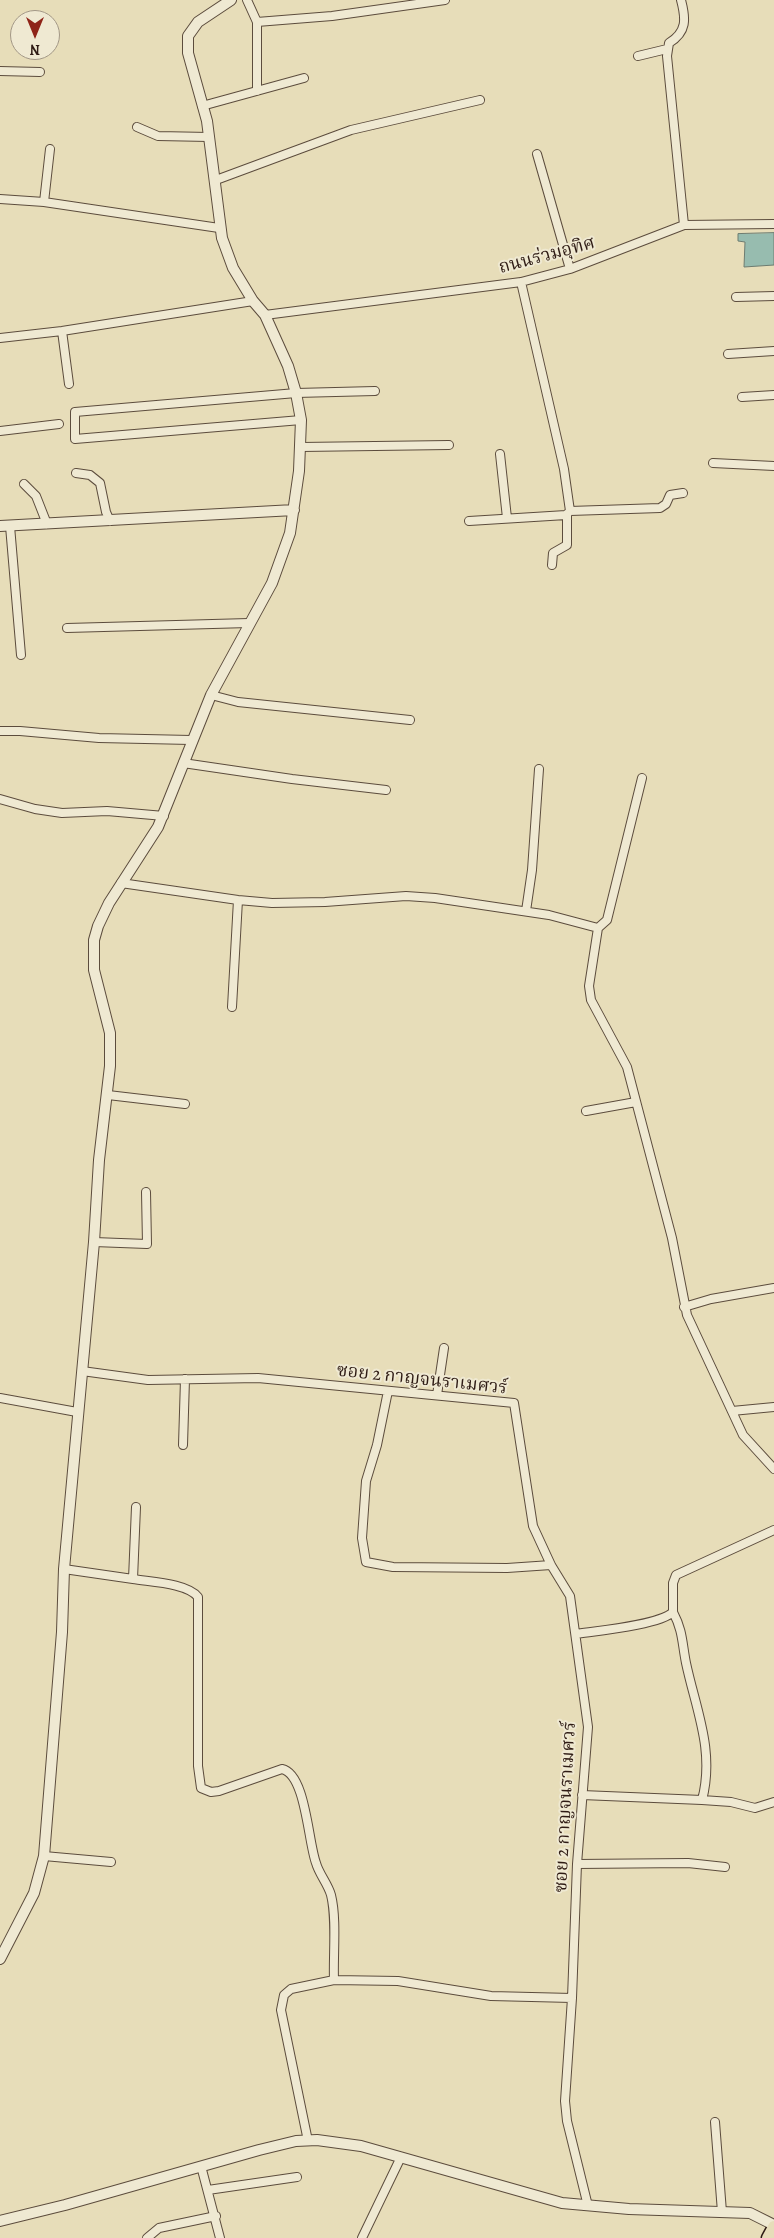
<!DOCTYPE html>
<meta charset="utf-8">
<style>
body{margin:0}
#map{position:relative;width:774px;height:2238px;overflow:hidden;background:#e7ddb9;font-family:Alegreya,serif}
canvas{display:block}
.north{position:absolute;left:10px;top:10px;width:50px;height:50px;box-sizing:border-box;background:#efe9d2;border:1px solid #a29786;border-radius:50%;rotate:180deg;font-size:14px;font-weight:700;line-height:20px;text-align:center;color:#2e1b14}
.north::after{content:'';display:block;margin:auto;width:18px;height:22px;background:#8f2418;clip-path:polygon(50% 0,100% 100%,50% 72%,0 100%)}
</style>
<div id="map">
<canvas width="774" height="2238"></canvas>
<div class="north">N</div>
</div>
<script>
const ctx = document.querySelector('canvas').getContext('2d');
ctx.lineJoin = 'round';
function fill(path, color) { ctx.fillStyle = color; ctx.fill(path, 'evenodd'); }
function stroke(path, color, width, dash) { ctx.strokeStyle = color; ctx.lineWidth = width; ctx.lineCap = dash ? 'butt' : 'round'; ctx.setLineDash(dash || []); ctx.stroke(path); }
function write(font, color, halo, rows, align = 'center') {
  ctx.font = font + ' Alegreya,"Noto Serif Thai",serif'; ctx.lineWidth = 4; ctx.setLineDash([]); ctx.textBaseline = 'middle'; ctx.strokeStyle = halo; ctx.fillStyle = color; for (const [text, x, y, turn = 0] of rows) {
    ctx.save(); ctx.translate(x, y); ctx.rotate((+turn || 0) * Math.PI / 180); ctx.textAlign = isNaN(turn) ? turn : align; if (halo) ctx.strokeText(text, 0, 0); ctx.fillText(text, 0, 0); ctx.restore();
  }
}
const water = new Path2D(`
 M774 233V265L744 267 745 242 738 241V234Z`);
fill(water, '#97bcaf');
stroke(water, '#6d7c71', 1);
const minor = new Path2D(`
 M247 0 257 22 332 16 445 0
 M681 0C686 19 687 32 669 43L667 56 684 225
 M257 22V91
 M638 56 667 49
 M0 71 40 72
 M202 106 304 78
 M137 127 158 136 209 137
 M537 154 570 269
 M216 180 351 130 480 100
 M0 199 44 202 219 228
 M44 202 50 149
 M736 297 774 296
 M265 315 521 282 570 269 684 225 774 224
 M62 331 69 384
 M0 338 62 331 253 301
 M728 354 774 351
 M742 397 774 395
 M301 420 75 439V412L296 393 375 391
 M0 431 59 424
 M301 447 449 445
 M500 454 507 518
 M713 463 774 466
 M76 473 90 475 100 483 106 512 110 521
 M24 484 36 496 47 524
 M570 511 660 508 666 504 670 495 683 493
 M469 521 566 515 570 511 564 469 521 282
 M10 526 21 655
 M552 565 553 553 567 545V514
 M67 628 249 623
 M211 695 238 702 410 720
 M0 731H20L99 738 191 740
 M183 763 292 779 386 790
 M0 799 35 809 62 813 107 811 164 816
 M121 883 238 900 272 903 325 902 406 896 435 898 549 915 598 928 589 986 591 1000 627 1067 672 1238 687 1315 743 1435 774 1469
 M526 911 532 870 539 769
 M598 928 607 920 642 778
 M232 1007 238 900
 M108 1095 185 1104
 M586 1111 636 1102
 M94 1242 147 1244 146 1192
 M684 1307 711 1299 774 1288
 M82 1371 148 1380 258 1378 514 1403 533 1526 551 1565 570 1596 588 1727 577 1864 572 1998 565 2101 567 2121 588 2206
 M388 1391 377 1445 366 1481 362 1538 366 1562 393 1567 507 1568 551 1565
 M437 1395 444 1348
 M0 1398 77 1412
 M732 1411 774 1407
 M183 1445 185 1379
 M64 1569 133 1579 136 1507
 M133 1579C150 1582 187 1583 198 1597V1766L201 1788 211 1792 219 1791 282 1769C306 1774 308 1842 316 1863 319 1874 328 1884 331 1895 337 1919 333 1955 334 1980
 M673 1612C683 1631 682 1643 686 1663 696 1710 715 1751 702 1800
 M576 1634C596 1631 660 1625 673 1612V1583L676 1575 774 1530
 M582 1795 702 1800 731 1802 755 1808 774 1802
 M44 1856 111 1862
 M577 1864 688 1863 725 1867
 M715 2122 722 2212
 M308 2141 281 2010 284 1995 291 1989 334 1980 398 1981 491 1996 572 1998
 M201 2166 220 2238
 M208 2190 297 2177
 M147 2238 159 2228 216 2216
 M362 2238 401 2157`);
const tertiary = new Path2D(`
 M0 526 294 510
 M0 1959 34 1893 44 1856 62 1632 64 1569 94 1242 99 1160 110 1066V1033L94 970V940L98 926 109 903 158 827 211 695 272 583 290 533 299 471 301 420 296 393 288 366 265 315 253 301 233 268 222 238 207 121 188 53V36L198 22 231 0
 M0 2221 65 2205 259 2150 296 2141 317 2140 361 2146 562 2203 629 2209 750 2213 774 2225`);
const primary = new Path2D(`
 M768 2238 774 2227`);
stroke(minor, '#5c4c3d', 10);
stroke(tertiary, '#5c4c3d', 12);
stroke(primary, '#2e1b14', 15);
stroke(minor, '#efe9d2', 8);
stroke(tertiary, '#efe9d2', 10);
stroke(primary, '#e7ddb9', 12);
write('18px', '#2e1b14', '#efe9d2', [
 ["ถนนร่วมอุทิศ",547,256,-15],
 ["ซอย 2 กาญจนราเมศวร์",422,1380,6],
 ["ซอย 2 กาญจนราเมศวร์",566,1807,-87]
]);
</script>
